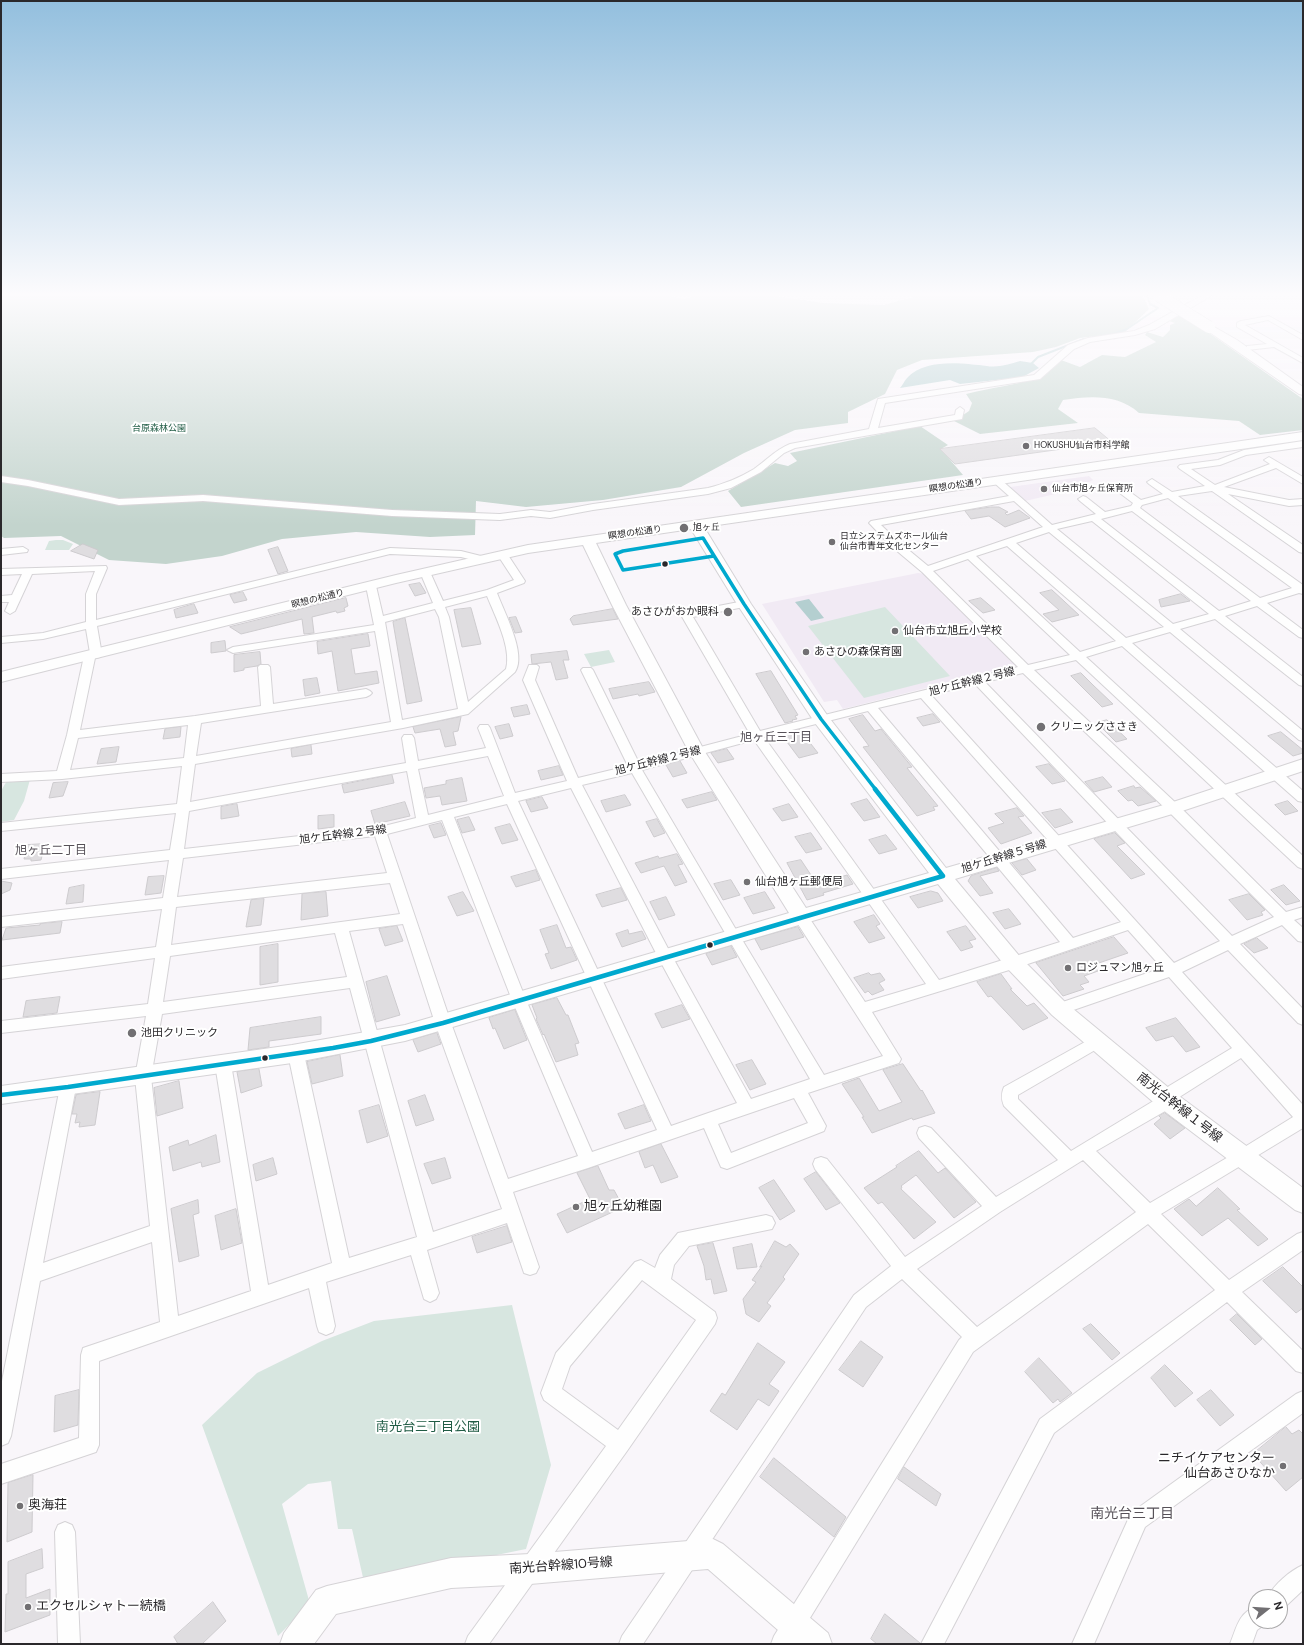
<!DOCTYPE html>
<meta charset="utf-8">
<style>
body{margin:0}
#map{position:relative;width:1304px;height:1645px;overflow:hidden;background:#f9f6fa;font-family:"DM Sans",sans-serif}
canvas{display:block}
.frame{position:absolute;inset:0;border:2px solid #2a282b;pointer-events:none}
.north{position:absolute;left:1248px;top:1589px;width:40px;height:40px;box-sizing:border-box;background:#fff;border:1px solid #aaa9aa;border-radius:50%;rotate:73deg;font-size:11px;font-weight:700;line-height:16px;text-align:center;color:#2a282b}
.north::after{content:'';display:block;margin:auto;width:14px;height:18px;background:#727073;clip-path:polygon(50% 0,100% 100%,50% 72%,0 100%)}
</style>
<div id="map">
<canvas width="1304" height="1645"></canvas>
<div class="frame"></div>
<div class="north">N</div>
</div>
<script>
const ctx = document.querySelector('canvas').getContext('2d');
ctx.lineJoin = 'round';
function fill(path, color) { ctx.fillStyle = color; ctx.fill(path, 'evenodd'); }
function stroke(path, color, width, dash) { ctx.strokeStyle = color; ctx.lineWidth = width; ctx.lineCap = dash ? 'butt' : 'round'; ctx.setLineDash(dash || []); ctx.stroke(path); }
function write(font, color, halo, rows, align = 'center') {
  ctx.font = font + ' "DM Sans","Noto Sans JP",sans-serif'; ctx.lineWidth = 4; ctx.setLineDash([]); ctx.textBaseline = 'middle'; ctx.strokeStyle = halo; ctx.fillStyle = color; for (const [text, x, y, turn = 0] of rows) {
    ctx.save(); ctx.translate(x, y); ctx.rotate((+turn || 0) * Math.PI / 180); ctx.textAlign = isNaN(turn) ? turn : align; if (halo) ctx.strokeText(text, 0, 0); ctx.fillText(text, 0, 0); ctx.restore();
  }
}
fill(new Path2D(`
 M1089 476 1093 480 1073 490 1025 501 1010 487Z
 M918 573 925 574 1017 665 843 709 837 700 824 702 762 604Z`), '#f1eaf4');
fill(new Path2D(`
 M56 540H63L73 544 69 550H45L49 541Z
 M885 607 950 676 864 698 808 626Z
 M609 650 615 662 591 667 584 654Z
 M31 776 24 801 14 820 1 822V791L9 777Z
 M512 1305 551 1465 526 1549 364 1582 352 1529H338L331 1481 308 1484 282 1504 310 1604 278 1636 202 1425 257 1373 322 1341 374 1321Z`), '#d7e6e0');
fill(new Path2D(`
 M1 296H671L684 299 693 296H778L822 303 884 305 917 296H1143L1149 309 1124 333 1080 338 1056 347 1033 352 922 360 897 370 885 394 848 412V423L795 430 744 453 681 487 603 500 526 507 476 501 475 535 430 537 356 532 282 539 222 556 166 564 109 560 61 536 4 538 1 536Z
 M1182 314 1303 399V430L1260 435 1239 421 1139 413C1118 394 1090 396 1063 400L1058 409 1078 423 980 434 954 421 969 411 972 403 966 394C991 387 1019 386 1041 375 1048 372 1055 365 1061 360L1080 367 1102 355 1125 357 1156 342 1145 335 1147 332 1163 337 1170 330V325L1175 323 1169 321Z
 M920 426 948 445 941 449 963 475 741 507 728 491 775 463 788 466 797 461 790 453Z`), '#c3d4cd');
fill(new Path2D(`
 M1020 361 1033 363 1039 368 1019 379 1015 378 960 384 950 380 900 388C903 385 904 381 907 378 925 358 963 363 987 366 998 368 1009 364 1020 361Z
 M809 599 824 618 811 621 795 602Z`), '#b4cfd0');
stroke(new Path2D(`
 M1089 338 1113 334 1127 329 1158 308 1150 304 1147 296
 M1030 365 1038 357 1084 339`), '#b4cfd0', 2);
const building = new Path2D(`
 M1095 428 1112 442 955 464 940 449Z
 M991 507H999L1008 512 1005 513 1007 515 1019 510 1030 518 1005 527 989 516 971 519 965 511Z
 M83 544 98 550 94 559 71 551Z
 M278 547 288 571 278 574 268 550Z
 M420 583 426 593 415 596 409 585Z
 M1052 590 1065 602 1079 615 1052 622 1043 614 1059 610 1040 593Z
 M243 592 247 600 234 603 230 595Z
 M1181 594 1190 601 1161 607 1159 600Z
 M346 598 348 606 344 608 345 611 337 613 336 611 312 617 314 633 304 634 302 619 241 634 230 627Z
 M981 598 995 610 983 613 969 601Z
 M194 604 198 613 176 618 174 610Z
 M471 608 481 644 462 647 454 610Z
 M613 609 618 619 573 625 570 619 573 616Z
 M516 617 522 632 515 633 509 618Z
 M405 618 422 701 407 704 393 622Z
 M368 634 370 646 351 649 355 674 377 671 379 683 338 691 332 651 318 654 317 642Z
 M225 641 226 651 211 653V643Z
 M567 651 569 660H563L568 678 556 680 551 662 532 664 531 655Z
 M260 652 261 664 257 666 244 668V670L234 672V655Z
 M771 671 798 715 795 716 797 719 792 720 793 721 785 723 756 674Z
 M1081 673 1093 685 1113 704 1102 707 1071 676Z
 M317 678 320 693 305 696 303 680Z
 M649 682 655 692 639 696 638 694 613 699 609 689Z
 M527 705 530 714 514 717 511 708Z
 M933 714 940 722 923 726 917 718Z
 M863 715 875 731 881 729 912 767 907 768 938 806 933 807 935 810 917 816 863 747 869 746 849 719Z
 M461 717 458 731 453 732 456 745 445 747 440 729 415 733 413 727Z
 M1107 720 1127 739 1116 742 1097 723Z
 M509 724 513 736 500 739 495 727Z
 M181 727 180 737 163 739 165 729Z
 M800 730 818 753 799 758 781 734Z
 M1281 732 1303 750V753L1293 756 1268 736Z
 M311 745 312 754 292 757 291 749Z
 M119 747 116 762 97 764 101 749Z
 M727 749 734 759 718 763 711 753Z
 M680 761 687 773 673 777 666 765Z
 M1049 764 1065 781 1052 784 1036 767Z
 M559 766 563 775 541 780 538 771Z
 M392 775 394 783 344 793 342 785Z
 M1103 777 1112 787 1094 792 1085 782Z
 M462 778 467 801 442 805 440 796 426 798 424 788 446 784V781Z
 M68 782 63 796 49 798 53 783Z
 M1134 786 1135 788 1140 787 1156 801 1138 806 1132 800 1128 801 1118 791Z
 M712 792 717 800 687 808 682 800Z
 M625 795 631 805 606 812 601 801Z
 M542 797 548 808 531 812 526 801Z
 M867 799 880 817 864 821 851 804Z
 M1288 801 1298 811 1285 815 1275 805Z
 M405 802 410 816 375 824 371 811Z
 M237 804 239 816 221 819V807Z
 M789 804 798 817 782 821 773 809Z
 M1017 808 1024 816 1018 817 1032 833 1001 844 988 828 1004 823 995 814Z
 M1061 809 1073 822 1055 828 1042 813Z
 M334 815V827L318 829V816Z
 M469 817 475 830 462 833 457 820Z
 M657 819 665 833 654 837 646 822Z
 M441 823 446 835 434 838 429 826Z
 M510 824 518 840 502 844 495 828Z
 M811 833 822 849 806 853 795 837Z
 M1115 833 1125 843 1117 846 1145 874 1131 879 1094 839Z
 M886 835 897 849 879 854 869 840Z
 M45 844 41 860 31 861V859H24L27 845Z
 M677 854 683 864 678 865 687 882 675 886 664 866 641 873 635 863 658 856 659 858Z
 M1027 859 1036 870 1022 875 1012 863Z
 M801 860 817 884 847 875 853 884 823 893 824 895 807 900 787 863Z
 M997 868 999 871 980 876 993 893 980 896 968 881 971 876Z
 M536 870 540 880 516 887 511 877Z
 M164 876 161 893 145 895 148 877Z
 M731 880 740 895 723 900 714 884Z
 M1 881 12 883 10 890 1 894Z
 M84 885 83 902 66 904 69 888Z
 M1284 885 1300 901 1286 905 1271 890Z
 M621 888 627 900 602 907 596 895Z
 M931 891 938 893 943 901 918 908 910 897Z
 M326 892 328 916 301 920 302 894Z
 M463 892 474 911 457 916 448 897Z
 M765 892 775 908 753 914 744 898Z
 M1249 894 1265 910 1261 912 1263 915 1247 920 1229 900Z
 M666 897 675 915 659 920 650 902Z
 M264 899 261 925 246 927 251 900Z
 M1009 909 1021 924 1005 929 993 913Z
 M874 915 880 924 876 926 885 938 869 943 854 922Z
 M62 922 60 933 2 940 6 928 40 925V924Z
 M557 925 566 948 571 947 577 960 551 969 545 954 549 953 540 930Z
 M397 926 403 941 385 946 379 929Z
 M966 926 976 939 969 941 973 947 961 951 947 932Z
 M798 927 804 937 761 950 755 939Z
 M628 930 629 934 642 931 646 939 622 947 616 934Z
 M1114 937 1128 953 1093 965 1098 971 1084 976 1089 982 1080 985 1084 989 1063 996 1036 963Z
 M1257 938 1268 948 1254 953 1244 944Z
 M278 944V982L260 985V947Z
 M731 946 737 957 712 965 706 954Z
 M869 973 871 975 880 973 885 980 879 983 884 990 872 995 868 991 865 993 854 978Z
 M1001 974 1012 989H1010L1027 1006 1034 1003 1048 1018 1023 1030 991 996 988 997 977 982Z
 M387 976 400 1015 376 1022 366 982Z
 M60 997 57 1013 23 1017 26 1001Z
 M557 998 566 1015H568L579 1043 575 1044 578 1055 556 1062 544 1034 543 1035 536 1019 537 1018 532 1005Z
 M682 1005 690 1019 662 1028 655 1014Z
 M515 1010 527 1040 504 1049 495 1028 493 1029 489 1018Z
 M321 1017V1034L269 1041V1047L248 1050 250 1028Z
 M1176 1018 1200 1047 1186 1052 1173 1036 1156 1041 1146 1028Z
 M437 1033 441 1044 418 1052 413 1040Z
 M340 1055 343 1076 312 1084 307 1062Z
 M752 1060 766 1084 750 1090 736 1065Z
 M903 1064 921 1091 922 1090 935 1113 913 1120 912 1118 872 1133 862 1117H864L842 1084 859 1078 879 1111 902 1102 883 1070Z
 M259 1069 262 1086 241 1093 237 1072Z
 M179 1081 183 1108 157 1116 154 1088Z
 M100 1092 95 1125 79 1127 80 1122 75 1123 77 1114H72L76 1095Z
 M425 1095 434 1120 416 1126 408 1101Z
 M379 1105 388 1136 367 1143 359 1111Z
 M644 1105 651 1121 625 1129 618 1114Z
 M1165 1113 1185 1128 1170 1139 1154 1124 1161 1118 1159 1116Z
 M216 1135 220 1162 202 1167 201 1162 173 1171 169 1147 188 1140 189 1145Z
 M661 1144 678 1177 661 1183 653 1165 645 1168 639 1152Z
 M919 1151 938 1173 945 1168 976 1202 954 1218 916 1175 901 1186 902 1187 901 1189 936 1222 914 1239 882 1202 878 1204 864 1188 897 1167 896 1166Z
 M273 1158 277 1174 256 1181 253 1165Z
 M445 1158 451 1178 432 1184 424 1164Z
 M598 1166 609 1190H614L621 1203 616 1207 617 1210 567 1233 557 1214 590 1199 577 1173Z
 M816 1172 840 1203 826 1210 804 1179Z
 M774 1180 795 1211 780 1220 759 1188Z
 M1218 1188 1240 1209 1237 1210 1268 1239 1258 1246 1228 1218 1202 1236 1174 1209 1189 1199 1196 1206Z
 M198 1200 199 1213 193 1215 199 1256 179 1262 171 1209Z
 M236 1209 242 1243 221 1250 215 1216Z
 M507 1226 512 1242 477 1253 472 1237Z
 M775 1241 786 1247 790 1244 799 1254 783 1277 785 1279 767 1303 771 1306 759 1322 746 1314 743 1299 756 1282 752 1280 762 1266 760 1267Z
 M713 1243 727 1291 714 1294 711 1279 706 1280 704 1266 697 1246Z
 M752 1244 757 1267 737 1269 733 1248Z
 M1283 1267 1303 1287V1308L1296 1313 1263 1281Z
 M1237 1314 1262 1339 1255 1345 1230 1320Z
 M1091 1324 1120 1353 1112 1360 1083 1329Z
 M861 1341 883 1357 863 1387 839 1370Z
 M758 1343 785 1362 769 1384 779 1391 769 1406 758 1399 737 1430 710 1411 722 1393 725 1395Z
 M1039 1358 1072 1393 1060 1402 1058 1399 1053 1403 1025 1372Z
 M1165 1365 1193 1393 1175 1407 1151 1378Z
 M79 1390 78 1425 54 1432 55 1396Z
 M1211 1390 1234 1415 1220 1426 1197 1400Z
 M1286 1427 1292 1434 1299 1430 1303 1434V1477L1286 1491 1253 1454Z
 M774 1458 846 1517 834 1537 760 1477Z
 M904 1467 941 1494 936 1506 898 1479Z
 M33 1475 32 1532 7 1542 8 1483Z
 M42 1549 43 1568 26 1574V1598L50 1589V1615L5 1632 6 1594H8V1562Z
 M213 1602 226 1621 202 1644H178L174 1637Z
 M885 1614 920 1643V1644H877L871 1639Z`);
fill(building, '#dfdde0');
stroke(building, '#cdcbce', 1);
const street = new Path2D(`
 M1201 296H1211L1155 329 1135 335 1090 342 1074 349 1040 379 885 403 878 428 955 415 956 410 960 407 964 410 962 419 795 448 784 453 761 472 731 488 708 494 593 510 550 518 531 516 500 520 392 516 203 501 119 505 28 486 1 482V476L28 480 119 499 203 495 392 510 500 514 531 510 550 512 593 504 708 488C724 484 739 478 754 469 767 460 775 450 790 444L869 429 878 399 1034 375 1068 345 1088 338 1134 331 1149 325Z
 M1269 316 1303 335V340L1268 320 1245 325 1303 358V363L1274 347 1247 350V346L1267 344 1237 327V323L1241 321Z
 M1303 441V447L1246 455 1220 465 1191 469 1215 485 1270 464 1264 460 1269 457 1303 477V484L1276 468 1224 487 1289 500 1303 499V505L1289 506 1228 494 1303 545V553L1299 552 1212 491 1178 496 1303 585V594L1299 593 1267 603 1303 630V638L1299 637 1257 606 1225 616 1303 677V686L1299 685 1215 619 1180 629 1303 731V741L1299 740 1170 632 1132 643 1303 791V802L1298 801 1122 646 1086 657 1303 856V869L1298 867 1076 660 1034 670 1178 805 1286 912 1303 907V917L1294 920 1303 928V942L1298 941 1282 925 1240 944 1303 1009V1025L1298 1023 1228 950 1182 972 1303 1105V1128L1161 1214 1229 1280 1297 1234 1303 1232V1250L1242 1292 1303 1351V1373L1296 1371 1227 1302 1054 1433 944 1644H921L1040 1419 1215 1290 1148 1224 973 1352 794 1644H771L774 1636 959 1340 962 1337 902 1279 866 1307 643 1644H619L622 1636 854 1295 891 1266 815 1169 813 1164 815 1159 821 1157 827 1159 905 1257 982 1206 919 1138 917 1133 919 1128 925 1126 931 1128 996 1197 1058 1160 1004 1106C1001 1099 1001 1094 1004 1087L1092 1038 1097 1036 1102 1038 1105 1042 1102 1046 1018 1095V1099L1071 1151 1155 1100 1169 1086 1232 1048 1169 977 1059 1015 1054 1013 1051 1009 1054 1005 1162 968 1128 930 1019 967 872 1012 901 1059 899 1063 808 1093 826 1126 824 1131 727 1169 721 1167 704 1128 588 1168 513 1192 539 1267 536 1273 530 1275 524 1273 507 1223 427 1250 439 1293 436 1299 430 1302 424 1299 411 1255 326 1282 335 1326 333 1332 326 1335 319 1332 317 1326 309 1288 99 1361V1445L96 1452 1 1484V1464L79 1438 81 1355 83 1348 160 1322 152 1242 40 1281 11 1436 8 1443 1 1446V1386L60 1087 62 1082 68 1080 74 1082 76 1087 43 1263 150 1226 135 1077 146 1016 1 1033V1021L148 1004 155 958 1 979V967L156 947 162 909 1 927V917L163 898 169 860 1 879V869L170 850 176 813 1 831V823L177 804 182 766 62 779 1 782V774L57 771 67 735 84 656 86 654 90 653 86 629 43 639 1 643V637L43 633 86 622V594L95 571 32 574 15 611 10 614 5 611 9 602H1V596L12 595 22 574 1 575V569L106 566 107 568 96 594V620L390 548 461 551 485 557 486 559 481 562 461 557 390 554 97 626 102 655 100 657 95 658 80 730 195 716 261 706 258 667 260 665H268L270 667 273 704 366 689 370 691 372 693 370 695 366 697 201 723 196 756 391 722 375 631 233 653 227 650 233 647 374 625 366 586 371 583 376 586 383 616 433 603 420 572 425 569 430 572 443 601 487 590 514 580 497 554 498 552H506L525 581 524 583 497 593C504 612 527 654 515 672L468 714 403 728 195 764 190 802 406 763 402 738 404 735H412L414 738 418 761 486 748 478 728 480 725H488L490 728 515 793 567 781 523 680 529 665H537L539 667 535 680 578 778 628 766 581 670 583 668H591L593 670 639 763 750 734 681 615 682 613 744 601 749 604 744 607 693 617 760 731 1018 667 922 572 891 546 871 525 869 523 871 521 1009 496 991 480 996 477 999 478 1052 525 1096 514 1080 501 1078 499 1083 496 1086 497 1105 512 1131 506 1133 503 1113 488 1111 486 1113 484H1119L1141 500 1163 494 1149 484 1147 482 1152 479 1172 492 1205 486 1180 469 1178 467 1180 465 1218 460 1244 450ZM1168 498 1292 588 1260 598 1140 508 1142 505ZM1014 501 1043 527 928 566 899 542 881 525ZM1132 511 1251 601 1219 611 1101 519ZM1092 521 1209 614 1173 624 1057 529ZM1049 532 1164 627 1126 638 1016 543ZM1007 546 1116 641 1080 652 976 556ZM968 559 1070 655 1028 665 933 571ZM487 596C495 616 512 648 506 669L468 702 449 617 445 607ZM435 609 439 617 458 709 402 720 385 622ZM1023 673 1168 811 1274 917 1232 936 985 682ZM975 684 1220 941 1174 963 931 695ZM921 698 1121 922 1073 938 878 708ZM868 711 1060 942 939 980 764 737ZM188 725 184 758 70 770 78 738ZM754 740 926 984 865 1002 806 913 801 912 796 913 794 917 796 921 883 1056 824 1075 738 933 642 770ZM488 756 504 796 428 815 418 769ZM407 771 416 818 380 827 184 849 189 811ZM632 773 810 1079 751 1099 672 956 582 785ZM571 788 658 957 737 1103 671 1126 518 801ZM507 804 657 1130 592 1152 526 1000 454 817ZM442 820 512 1000 578 1156 508 1179 451 1023 387 834ZM375 836 387 873 177 897 183 858ZM390 883 400 914 171 945 176 907ZM403 924 435 1023 502 1209 433 1232 349 931ZM335 933 347 977 163 1002 170 956ZM350 988 417 1237 349 1258 304 1054 301 1050 296 1048 291 1050 288 1054 332 1263 268 1285 231 1064 229 1059 223 1058 217 1059 215 1064 251 1291 178 1316 151 1077 162 1014ZM1241 1058 1293 1117 1230 1156 1150 1203 1096 1151 1167 1110 1181 1096ZM794 1098 808 1123 731 1153 718 1124ZM1083 1160 1136 1212 977 1327 917 1269 1000 1212Z
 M23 547 28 550 27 552 1 555V549Z
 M766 1215 772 1217 775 1223 772 1229 689 1246 674 1265 671 1279 715 1312 717 1318 715 1324 627 1451 489 1644H465L468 1636 606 1446 544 1400 541 1393 556 1353 635 1262 641 1260 655 1268 660 1255 678 1233ZM642 1280 696 1320 618 1430 562 1389 570 1366Z
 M1303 1391V1413L1145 1527 1094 1644H1072L1131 1513 1296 1394Z
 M65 1522 72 1525 75 1532 80 1644H58L55 1532 58 1525Z
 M1303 1565V1590L1287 1605 1280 1607V1597H1268C1274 1584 1290 1571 1303 1565Z
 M1256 1606V1621H1265L1264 1625 1257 1630 1252 1644H1230C1237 1627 1238 1614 1256 1606Z`);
const secondary = new Path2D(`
 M1209 324 1237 340 1303 387V395L1299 394 1205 329 1204 327 1205 325Z
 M1303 432V440L704 527 751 604 827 715 946 868 1167 804 1303 759V771L1179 812 955 879 1021 958 1066 1003 1175 1093 1303 1188V1213L1295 1210 1159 1107 1052 1015 1007 968 938 884 405 1041 292 1063 1 1104V1086L292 1045 405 1025 789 913 689 752 612 605 583 545 528 553 396 583 1 682V672L396 575 528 545ZM691 529 737 604 815 723 929 873 806 908 705 752 626 605 596 543Z
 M713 1539 723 1544 828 1633 832 1644H794L708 1569 530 1584 451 1588 336 1614 314 1644H280L284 1633 316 1590 327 1586 451 1558 530 1554Z`);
stroke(street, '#d5d3d6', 2);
stroke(secondary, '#d5d3d6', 2);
fill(street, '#fefefe');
fill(secondary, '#fefefe');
const secondaryBridge = new Path2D(`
 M1159 296 1209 327`);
stroke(secondaryBridge, '#d5d3d6', 13, []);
stroke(secondaryBridge, '#fefefe', 12);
stroke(new Path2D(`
 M714 556 623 570 615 554 623 551 703 538 744 604 821 719 876 790`), '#00a9ce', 3.5);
stroke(new Path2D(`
 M1 1095 68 1087 333 1048 371 1041 443 1023 943 876 875 789`), '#00a9ce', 4.5);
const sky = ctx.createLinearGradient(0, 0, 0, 526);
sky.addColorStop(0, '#93bfde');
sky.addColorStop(0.56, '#fcfbfd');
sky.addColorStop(1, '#fcfbfd00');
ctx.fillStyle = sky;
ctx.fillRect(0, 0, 1304, 526);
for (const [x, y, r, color] of [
 [1026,446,4,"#727073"],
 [1044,489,4,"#727073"],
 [684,528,5,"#727073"],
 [832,542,4,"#727073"],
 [665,564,3.5,"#2a282b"],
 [728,612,5,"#727073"],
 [895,631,4,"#727073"],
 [806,652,4,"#727073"],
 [1041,727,5,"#727073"],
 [747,882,4,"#727073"],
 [710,945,3.5,"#2a282b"],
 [1068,968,4,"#727073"],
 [132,1033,5,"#727073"],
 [265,1058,3.5,"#2a282b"],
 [576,1207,4,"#727073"],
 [1283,1466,4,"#727073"],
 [20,1506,4,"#727073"],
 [28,1607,4,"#727073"]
]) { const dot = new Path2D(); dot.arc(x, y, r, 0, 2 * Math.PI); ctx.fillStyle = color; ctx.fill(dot); stroke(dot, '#fff', 1.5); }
write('9px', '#205c45', '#fff', [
 ["台原森林公園",159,429]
]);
write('9px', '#2a282b', '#fff', [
 ["HOKUSHU仙台市科学館",1034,446],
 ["仙台市旭ヶ丘保育所",1052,489],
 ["旭ヶ丘",693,528],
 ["日立システムズホール仙台",840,537],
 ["仙台市青年文化センター",840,547]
], 'left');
write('9px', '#2a282b', '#fff', [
 ["瞑想の松通り",956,486,-8],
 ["瞑想の松通り",635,533,-8],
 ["瞑想の松通り",318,599,-14]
]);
write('11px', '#2a282b', '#fff', [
 ["あさひがおか眼科",719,612,"right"],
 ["仙台市立旭丘小学校",903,631],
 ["あさひの森保育園",814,652],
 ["クリニックささき",1050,727],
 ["仙台旭ヶ丘郵便局",755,882],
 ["ロジュマン旭ヶ丘",1076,968],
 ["池田クリニック",141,1033]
], 'left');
write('11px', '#2a282b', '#fff', [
 ["旭ケ丘幹線２号線",972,682,-14],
 ["旭ケ丘幹線２号線",658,761,-14],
 ["旭ケ丘幹線２号線",343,835,-7],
 ["旭ケ丘幹線５号線",1004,857,-17]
]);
write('12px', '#565158', '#fff', [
 ["旭ヶ丘三丁目",776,738],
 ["旭ヶ丘二丁目",51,851]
]);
write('13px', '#2a282b', '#fff', [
 ["南光台幹線１号線",1179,1108,38],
 ["南光台幹線10号線",561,1566,-4]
]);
write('13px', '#2a282b', '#fff', [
 ["旭ヶ丘幼稚園",584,1207],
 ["ニチイケアセンター",1275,1459,"right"],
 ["仙台あさひなか",1275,1474,"right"],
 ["奥海荘",28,1506],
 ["エクセルシャトー続橋",36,1607]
], 'left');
write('13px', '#205c45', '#fff', [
 ["南光台三丁目公園",428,1428]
]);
write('14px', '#565158', '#fff', [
 ["南光台三丁目",1132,1514]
]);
</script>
